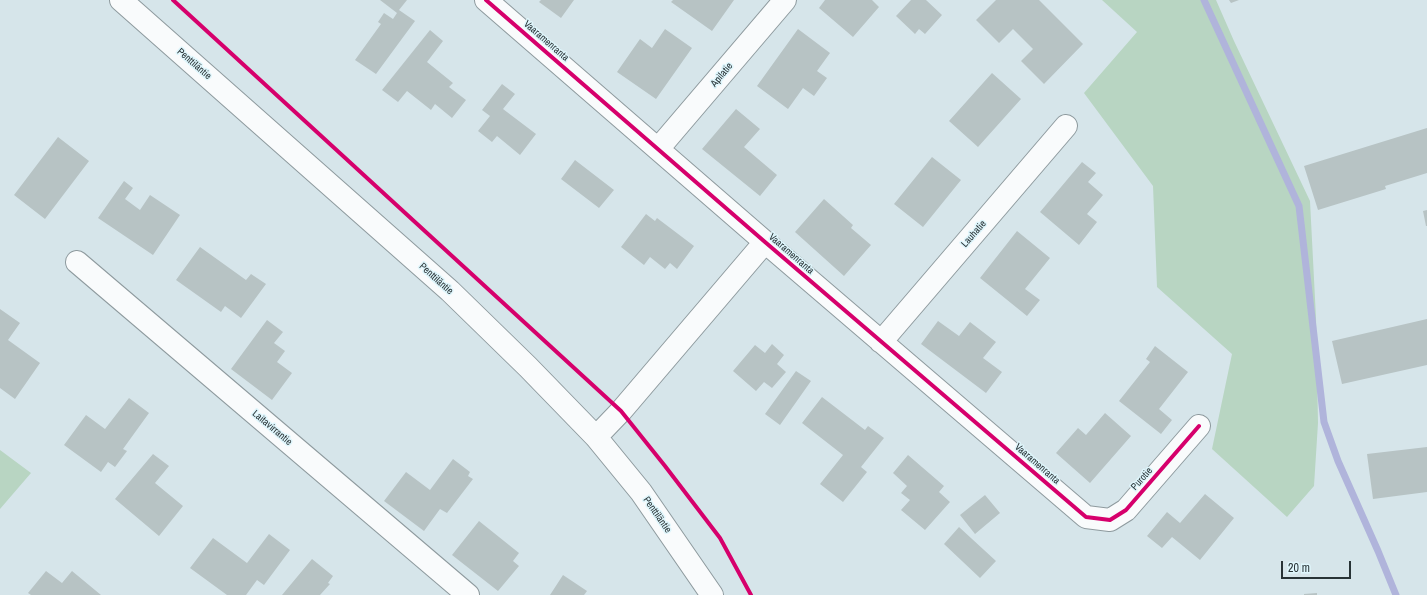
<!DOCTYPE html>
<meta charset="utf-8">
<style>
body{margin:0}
#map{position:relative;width:1427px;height:595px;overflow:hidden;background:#d6e5ea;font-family:"Archivo Narrow",sans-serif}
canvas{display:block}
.scale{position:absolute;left:1281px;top:561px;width:70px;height:18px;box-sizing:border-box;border:2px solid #283336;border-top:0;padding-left:5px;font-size:12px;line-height:14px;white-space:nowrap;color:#283336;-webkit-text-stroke:3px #dff6fc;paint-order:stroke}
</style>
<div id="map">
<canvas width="1427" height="595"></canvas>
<div class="scale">20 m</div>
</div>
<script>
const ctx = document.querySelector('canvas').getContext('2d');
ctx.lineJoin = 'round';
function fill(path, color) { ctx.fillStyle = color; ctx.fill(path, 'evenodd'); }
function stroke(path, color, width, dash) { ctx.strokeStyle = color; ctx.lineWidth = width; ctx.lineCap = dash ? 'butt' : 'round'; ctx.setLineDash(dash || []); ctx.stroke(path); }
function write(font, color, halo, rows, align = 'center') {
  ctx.font = font + ' "Archivo Narrow",sans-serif'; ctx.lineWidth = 3; ctx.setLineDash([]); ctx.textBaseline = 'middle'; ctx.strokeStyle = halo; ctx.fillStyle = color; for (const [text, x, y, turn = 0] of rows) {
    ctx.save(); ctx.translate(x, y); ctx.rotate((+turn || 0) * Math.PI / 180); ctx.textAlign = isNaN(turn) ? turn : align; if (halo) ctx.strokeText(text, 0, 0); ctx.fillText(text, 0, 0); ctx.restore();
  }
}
fill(new Path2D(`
 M1102 0H1216L1234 41 1310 201 1316 318 1318 423 1314 486 1287 517 1212 449 1232 354 1157 287 1153 186 1084 93 1137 32Z
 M0 450 31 473 0 509Z`), '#b8d5c2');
stroke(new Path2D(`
 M1204 0 1299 206 1324 422 1338 461 1378 551 1396 595`), '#b0b4db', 7);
fill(new Path2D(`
 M380 0H407L399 10 415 21 376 74 355 60 381 24 378 22 384 13 393 19 397 13Z
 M541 0H574L561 18 539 2Z
 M673 0H734L712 31 671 2Z
 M825 0H872L879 7 853 37 819 8Z
 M911 0H926L942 15 925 34 919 29 915 34 896 16Z
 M996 0H1039L1083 44 1044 84 1021 61 1033 49 1013 29 999 43 976 20Z
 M1229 0H1239L1231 3Z
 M665 29 692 48 656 99 617 72 640 39 652 48Z
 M798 29 830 53 817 71 827 78 814 96 803 88 788 109 757 86Z
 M430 30 443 41 427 62 453 83 449 87 466 100 452 118 435 104 431 110 407 91 398 102 382 90Z
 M992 73 1021 99 978 147 949 121Z
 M502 84 515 94 503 109 536 134 520 155 497 136 492 142 478 131 490 116 482 110Z
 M736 109 760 129 744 147 777 175 760 196 702 149Z
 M1427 128V173L1385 186 1386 189 1318 210 1304 166Z
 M58 137 89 161 45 219 14 195Z
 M932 157 961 180 923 227 894 204Z
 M575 160 614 190 599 208 561 179Z
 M1082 162 1096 173 1088 182 1103 195 1087 214 1097 222 1079 245 1040 212Z
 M124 181 133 188 125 199 140 210 150 195 180 215 153 255 98 218Z
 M824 199 853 225 851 228 871 245 844 276 795 232Z
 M1427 210V226H1426L1423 211Z
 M646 214 655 221 657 218 694 246 677 269 670 263 665 269 650 257 644 265 621 247Z
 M1017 231 1050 258 1025 289 1040 300 1027 316 980 278Z
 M200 247 246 280 251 274 266 284 241 318 225 306 221 312 176 280Z
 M0 309 20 323 8 340 40 363 15 399 0 388Z
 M1427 319V365L1342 384 1332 341Z
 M267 320 283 332 274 343 285 351 277 362 292 373 272 400 231 369Z
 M938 321 959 336 970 322 996 342 983 358 1002 372 986 393 921 344Z
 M772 344 784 355 777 364 786 372 772 388 764 382 756 391 733 371 755 345 765 353Z
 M1155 346 1188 372 1159 409 1172 420 1161 434 1119 401 1150 362 1146 359Z
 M796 371 811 381 780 425 765 414Z
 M822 397 865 430 868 426 884 438 861 467 867 472 843 502 820 484 843 455 802 423Z
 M129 398 149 413 123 449 127 451 115 467 108 462 101 472 64 445 86 415 105 429Z
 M1105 413 1131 436 1090 483 1056 453 1078 428 1086 435Z
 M1427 447V492L1373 499 1367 454Z
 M153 454 169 466 155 483 183 506 159 536 115 499Z
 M908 455 944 486 939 492 950 502 925 530 901 510 910 500 901 493 907 486 893 473Z
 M453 459 470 472 468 476 473 479 447 513 440 509 424 531 384 501 406 472 430 490Z
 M1205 494 1234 518 1200 560 1172 537 1162 548 1147 536 1167 512 1180 523Z
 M985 495 1000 513 975 534 960 515Z
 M479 521 519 553 513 561 519 566 498 591 452 555Z
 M959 527 996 561 980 578 944 544Z
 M269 534 290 550 264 585 257 580 246 595H227L190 568 213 538 247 563Z
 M312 559 333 576 328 583 330 584 320 595H282Z
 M46 571 62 583 72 571 101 595H31L28 593Z
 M563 575 587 591 584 595H550Z
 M1317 593V595H1304V594Z`), '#b7c3c4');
const minor = new Path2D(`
 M121 0 450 291 528 367 596 437 641 492 712 595
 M486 0 765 242 1086 517 1110 520 1126 510 1199 426
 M658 149 785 0
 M77 262 468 595
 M881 342 1066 126
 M596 437 621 411 765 242`);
stroke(minor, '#8e9a9e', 24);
stroke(minor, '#f9fbfc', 22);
stroke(new Path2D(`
 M173 0 621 411 665 466 720 538 751 595
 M486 0 765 242 1086 517 1110 520 1126 510 1199 426`), '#d6006c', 4);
write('10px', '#283336', '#dff6fc', [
 ["Vaaramenranta",546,41,41],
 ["Penttiläntie",194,64,41],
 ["Apilatie",722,75,-50],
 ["Lauhatie",974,234,-49],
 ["Vaaramenranta",791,254,41],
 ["Penttiläntie",436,279,42],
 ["Laitavirrantie",272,428,40],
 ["Vaaramenranta",1037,464,41],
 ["Purotie",1142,479,-49],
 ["Penttiläntie",657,515,55]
]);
</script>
